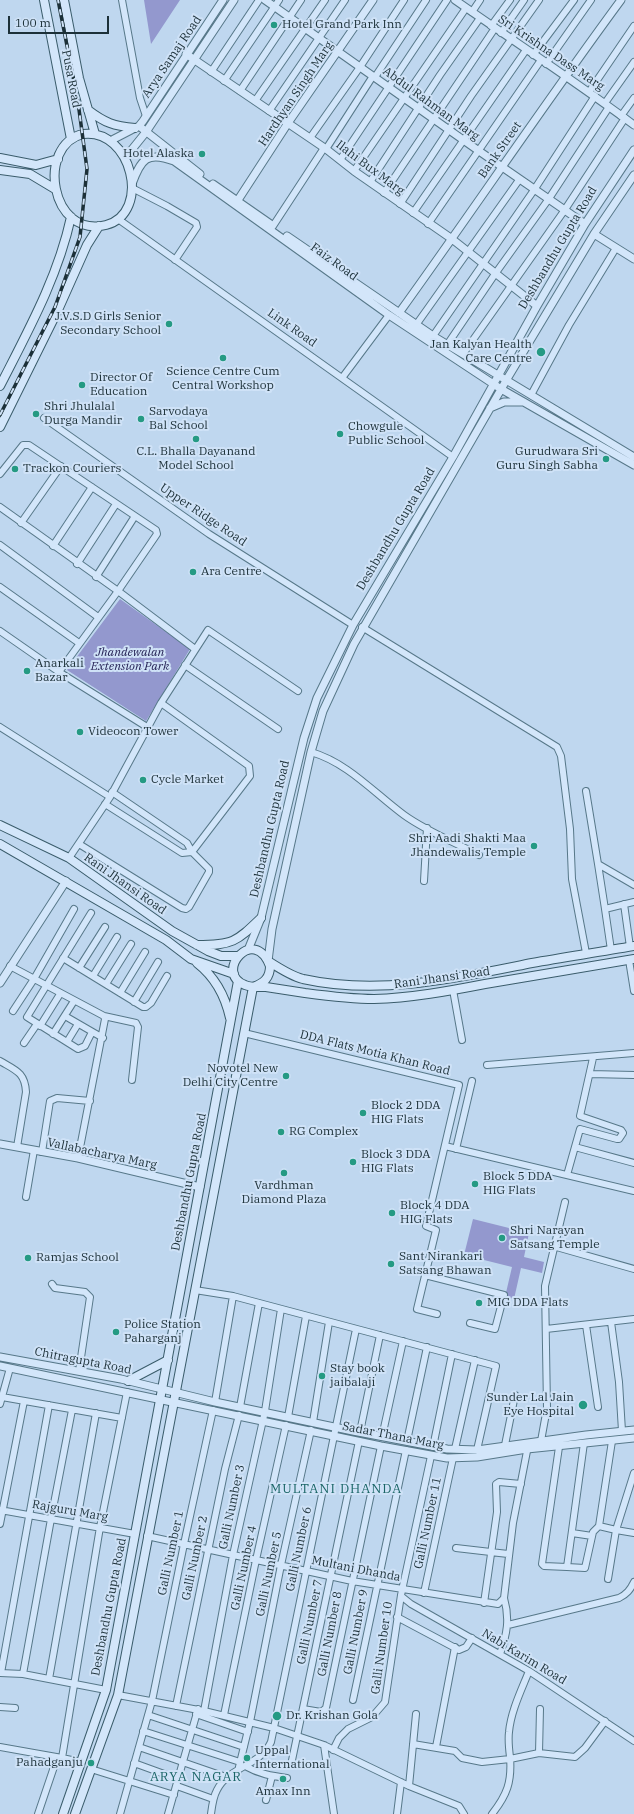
<!DOCTYPE html>
<style>
body{margin:0}
#map{position:relative;width:634px;height:1814px;overflow:hidden;background:#bfd7ef;font-family:"IBM Plex Serif",serif}
canvas{display:block}
.scale{position:absolute;left:8px;top:16px;width:101px;height:18px;box-sizing:border-box;border:2px solid #1c3038;border-top:0;padding-left:5px;font-size:12px;line-height:14px;white-space:nowrap;color:#1c3038;-webkit-text-stroke:3px #cfe2f7;paint-order:stroke}
</style>
<div id="map">
<canvas width="634" height="1814"></canvas>
<div class="scale">100 m</div>
</div>
<script>
const ctx = document.querySelector('canvas').getContext('2d');
ctx.lineJoin = 'round';
function fill(path, color) { ctx.fillStyle = color; ctx.fill(path, 'evenodd'); }
function stroke(path, color, width, dash) { ctx.strokeStyle = color; ctx.lineWidth = width; ctx.lineCap = dash ? 'butt' : 'round'; ctx.setLineDash(dash || []); ctx.stroke(path); }
function write(font, color, halo, rows, align = 'center') {
  ctx.font = font + ' "IBM Plex Serif",serif'; ctx.lineWidth = 4; ctx.setLineDash([]); ctx.textBaseline = 'middle'; ctx.strokeStyle = halo; ctx.fillStyle = color; for (const [text, x, y, turn = 0] of rows) {
    ctx.save(); ctx.translate(x, y); ctx.rotate((+turn || 0) * Math.PI / 180); ctx.textAlign = isNaN(turn) ? turn : align; if (halo) ctx.strokeText(text, 0, 0); ctx.fillText(text, 0, 0); ctx.restore();
  }
}
fill(new Path2D(`
 M144 0H180L151 44Z
 M120 599 190 649 146 721 67 670Z
 M473 1219 529 1233 524 1257 544 1262 542 1273 521 1268 514 1299 505 1297 512 1267 464 1255Z`), '#9398ce');
const minor = new Path2D(`
 M122 0 140 98 146 116
 M472 12 480 0
 M491 26 510 0
 M501 33 524 0
 M533 55 574 0
 M546 64 591 0
 M211 72 259 0
 M375 77 426 0
 M224 81 279 0
 M240 91 301 0
 M589 92 634 26
 M255 101 325 0
 M605 103 634 62
 M269 111 345 0
 M621 116 634 98
 M310 138 360 67 404 0
 M326 149 373 76
 M340 160 447 0
 M354 171 466 8
 M370 182 440 75 480 18
 M132 188 167 206 196 223 197 227 175 260
 M384 193 495 28
 M400 204 471 96 539 0
 M413 213 526 50
 M118 219 453 457
 M428 224 541 60
 M273 226 324 148
 M416 325 519 180
 M433 336 534 190 595 96
 M447 345 495 274 548 200 609 107
 M463 354 564 211 625 118
 M342 378 389 315
 M531 395 569 325 616 248
 M44 418 209 534 353 625
 M0 474 23 445H29L156 530 157 534 118 591 59 672 0 631
 M0 507 118 591 195 649
 M21 523 61 466
 M0 545 98 617
 M53 546 92 487
 M77 564 116 504
 M96 577 135 516
 M0 587 79 643
 M362 627 557 747 561 756 570 829 572 879 586 953
 M185 665 278 729
 M59 672 147 727
 M161 703 249 766 250 776 192 852
 M0 727 110 797
 M311 752C348 763 373 792 404 815 426 831 454 842 479 855
 M586 791 598 864 634 885
 M105 804 182 853 192 852
 M79 844 182 908 186 909 189 907 209 872V869L192 852 187 843 112 792
 M69 858 110 797 161 703 208 630 298 691
 M598 864 605 909
 M424 881 427 828
 M624 904 630 947
 M91 913 27 1017 78 1049 85 1046 92 1032
 M611 950 605 909 634 902
 M63 958 143 1007H146L151 1003 167 976
 M629 960 634 991
 M10 966 104 1016 105 1019 78 1158
 M79 968 105 927
 M93 976 117 937
 M106 984 131 944
 M453 990 462 1040
 M120 993 145 952
 M134 1002 158 962
 M13 1011 34 979 74 909
 M65 1016 103 1038
 M104 1016 136 1023 138 1027 132 1080
 M40 1026 60 994
 M244 1033 459 1085 426 1226 436 1230 417 1309 437 1314
 M53 1034 74 1001
 M67 1042 78 1024
 M24 1043 37 1024
 M0 1061C15 1070 25 1072 26 1092L17 1147
 M487 1065 634 1053
 M590 1074 634 1075
 M445 1146 634 1191
 M575 1147 634 1163
 M456 1149 472 1081
 M42 1152 50 1101 57 1098 90 1101
 M567 1175 580 1129 617 1139H619L623 1133 621 1130 580 1116 593 1058
 M26 1197 34 1150
 M553 1246 634 1269
 M425 1275 504 1295 495 1329 470 1323
 M52 1284 55 1288 85 1292 90 1297 79 1371
 M195 1290 233 1296 496 1366 477 1450
 M611 1322 619 1382 622 1431
 M586 1325 598 1407
 M546 1329 634 1319
 M2 1397 122 1418
 M215 1402 233 1296
 M0 1404 10 1368
 M240 1407 259 1303
 M288 1417 306 1316
 M313 1422 329 1322
 M360 1432 380 1335
 M382 1437 403 1341
 M407 1441 427 1347
 M541 1441 547 1408 545 1286 565 1202
 M612 1441 599 1526 616 1530 634 1473
 M505 1445 515 1395
 M433 1447 452 1354
 M559 1447 542 1564 544 1566 567 1567 584 1443
 M455 1449 475 1360
 M0 1510 135 1534
 M0 1524 24 1401
 M572 1533 592 1536
 M147 1536 352 1581 498 1604 504 1598 513 1523 528 1446
 M456 1548 508 1554
 M567 1567 585 1568 593 1532 599 1526
 M608 1579 616 1530 634 1533
 M424 1593 453 1458
 M401 1596 411 1604 529 1671 634 1741
 M484 1603 497 1512 496 1484 499 1482 521 1484
 M397 1617 459 1650 466 1647 472 1638
 M508 1625 619 1598C627 1594 630 1590 634 1582
 M500 1654C507 1634 510 1619 504 1598
 M0 1673 23 1674 106 1690
 M1 1673 49 1405
 M23 1674 51 1519 72 1410
 M49 1679 96 1413
 M118 1695 204 1711 274 1728 324 1745 409 1786 459 1806 464 1814
 M353 1700 406 1450
 M176 1706 225 1469 239 1415
 M0 1707 15 1708
 M303 1709 321 1712 326 1708 381 1446
 M204 1711 233 1555 265 1411 281 1309
 M196 1714 248 1732
 M148 1715 244 1747
 M224 1715 256 1560 286 1425
 M143 1731 240 1762
 M413 1744 455 1751 462 1758 482 1762 510 1759 539 1753 575 1757 585 1748 605 1721
 M324 1745 334 1814
 M0 1747 62 1758
 M139 1747 226 1777
 M436 1747 455 1647
 M333 1750 339 1738 348 1729 372 1717 385 1702 401 1595 431 1456
 M539 1753 540 1709
 M81 1762 62 1758 100 1527 127 1392
 M134 1763 178 1779
 M291 1765 359 1441
 M245 1766C259 1774 272 1776 287 1778
 M91 1769 174 1795
 M238 1771 250 1722 281 1565 311 1430
 M177 1786 213 1799
 M409 1786 416 1714
 M266 1800 272 1776
 M38 1814 57 1758
 M120 1814 152 1701 184 1544 213 1410
 M168 1814 198 1709
 M211 1814C212 1806 213 1797 217 1790 228 1767 260 1766 271 1742L356 1329
 M397 1814 401 1782
 M492 1814C507 1795 512 1782 510 1757 509 1749 508 1740 509 1732 511 1711 521 1691 529 1671`);
const tertiary = new Path2D(`
 M265 0 479 151 585 224
 M455 0C515 42 576 82 634 125
 M186 54 326 149 354 171 452 239 537 306
 M139 126 200 174
 M110 141 139 126 143 121 223 0
 M125 158 146 132 234 0
 M132 184C141 159 147 151 174 161L389 315 501 389 634 465
 M213 184 272 225
 M238 200 288 123 373 0
 M594 234 634 259
 M287 236 433 336 634 457
 M399 313C474 209 545 103 621 0
 M490 408 504 402H522
 M248 950 261 918 304 738 317 698 353 625 453 457 537 306 585 224 634 150
 M268 961 272 929 311 752 323 711 354 644 507 379 594 234 634 175
 M0 983 66 881
 M0 1144 78 1158 200 1187
 M0 1357 121 1379 215 1402 353 1431 447 1449 477 1450 586 1435 634 1430
 M0 1366 381 1446 447 1458 477 1457 527 1449 634 1438`);
const secondary = new Path2D(`
 M44 0 71 139
 M64 0 79 78 95 134
 M88 110C105 123 114 126 135 128
 M83 134C132 128 152 213 106 225 50 239 36 145 83 134Z
 M0 158 36 165 58 159
 M0 170 30 174 55 189
 M0 386C28 331 58 277 71 217
 M0 427 58 310 87 245 99 226
 M0 825 69 858 172 931 208 951 221 956H238
 M0 844 166 940 191 959 234 974
 M197 945C233 945 236 942 261 918
 M268 961C279 968 291 976 303 979 380 996 457 978 532 963 566 957 600 952 634 946
 M197 963C215 977 225 995 230 1018
 M253 987C264 983 270 978 270 966 254 924 213 973 245 985 252 988 260 987 266 987 279 989 292 991 305 993 328 996 351 999 374 999 411 998 449 991 485 984 535 976 584 967 634 959
 M128 1381 168 1360
 M63 1814 106 1690 238 981
 M75 1814 118 1695 253 987`);
stroke(minor, '#577889', 8);
stroke(tertiary, '#577889', 9);
stroke(secondary, '#3a5c6b', 10);
stroke(minor, '#d3e6fa', 6);
stroke(tertiary, '#d3e6fa', 7);
stroke(secondary, '#d3e6fa', 8);
const rail = new Path2D(`
 M0 415 55 307 80 237 87 169 78 102 58 0`);
stroke(rail, '#1c3038', 3.5);
stroke(rail, '#cfe2f7', 2, [6]);
for (const [x, y, r, color] of [
 [274,25,4,"#259a83"],
 [202,154,4,"#259a83"],
 [169,324,4,"#259a83"],
 [541,352,5,"#259a83"],
 [223,358,4,"#259a83"],
 [82,385,4,"#259a83"],
 [36,414,4,"#259a83"],
 [141,419,4,"#259a83"],
 [340,434,4,"#259a83"],
 [196,439,4,"#259a83"],
 [606,459,4,"#259a83"],
 [15,469,4,"#259a83"],
 [193,572,4,"#259a83"],
 [27,671,4,"#259a83"],
 [80,732,4,"#259a83"],
 [143,780,4,"#259a83"],
 [534,846,4,"#259a83"],
 [286,1076,4,"#259a83"],
 [363,1113,4,"#259a83"],
 [281,1132,4,"#259a83"],
 [353,1162,4,"#259a83"],
 [284,1173,4,"#259a83"],
 [475,1184,4,"#259a83"],
 [392,1213,4,"#259a83"],
 [502,1238,4,"#259a83"],
 [28,1258,4,"#259a83"],
 [391,1264,4,"#259a83"],
 [479,1303,4,"#259a83"],
 [116,1332,4,"#259a83"],
 [322,1376,4,"#259a83"],
 [583,1405,5,"#259a83"],
 [277,1716,5,"#259a83"],
 [247,1758,4,"#259a83"],
 [91,1763,4,"#259a83"],
 [283,1779,4,"#259a83"]
]) { const dot = new Path2D(); dot.arc(x, y, r, 0, 2 * Math.PI); ctx.fillStyle = color; ctx.fill(dot); stroke(dot, '#cfe2f7', 1.5); }
write('12px', '#1c3038', '#cfe2f7', [
 ["Hotel Grand Park Inn",282,25],
 ["Hotel Alaska",194,154,"right"],
 ["J.V.S.D Girls Senior",161,317,"right"],
 ["Secondary School",161,331,"right"],
 ["Jan Kalyan Health",532,345,"right"],
 ["Care Centre",532,359,"right"],
 ["Science Centre Cum",223,372,"center"],
 ["Central Workshop",223,386,"center"],
 ["Director Of",90,378],
 ["Education",90,392],
 ["Shri Jhulalal",44,407],
 ["Durga Mandir",44,421],
 ["Sarvodaya",149,412],
 ["Bal School",149,426],
 ["Chowgule",348,427],
 ["Public School",348,441],
 ["C.L. Bhalla Dayanand",196,452,"center"],
 ["Model School",196,466,"center"],
 ["Gurudwara Sri",598,452,"right"],
 ["Guru Singh Sabha",598,466,"right"],
 ["Trackon Couriers",23,469],
 ["Ara Centre",201,572],
 ["Anarkali",35,664],
 ["Bazar",35,678],
 ["Videocon Tower",88,732],
 ["Cycle Market",151,780],
 ["Shri Aadi Shakti Maa",526,839,"right"],
 ["Jhandewalis Temple",526,853,"right"],
 ["Novotel New",278,1069,"right"],
 ["Delhi City Centre",278,1083,"right"],
 ["Block 2 DDA",371,1106],
 ["HIG Flats",371,1120],
 ["RG Complex",289,1132],
 ["Block 3 DDA",361,1155],
 ["HIG Flats",361,1169],
 ["Block 5 DDA",483,1177],
 ["HIG Flats",483,1191],
 ["Vardhman",284,1186,"center"],
 ["Diamond Plaza",284,1200,"center"],
 ["Block 4 DDA",400,1206],
 ["HIG Flats",400,1220],
 ["Shri Narayan",510,1231],
 ["Satsang Temple",510,1245],
 ["Sant Nirankari",399,1257],
 ["Satsang Bhawan",399,1271],
 ["Ramjas School",36,1258],
 ["MIG DDA Flats",487,1303],
 ["Police Station",124,1325],
 ["Paharganj",124,1339],
 ["Stay book",330,1369],
 ["jaibalaji",330,1383],
 ["Sunder Lal Jain",574,1398,"right"],
 ["Eye Hospital",574,1412,"right"],
 ["Dr. Krishan Gola",286,1716],
 ["Uppal",255,1751],
 ["International",255,1765],
 ["Pahadganju",83,1763,"right"],
 ["Amax Inn",283,1792,"center"]
], 'left');
write('12px', '#1c3038', '#cfe2f7', [
 ["Sri Krishna Dass Marg",551,53,34],
 ["Arya Samaj Road",172,57,-56],
 ["Pusa Road",71,79,79],
 ["Hardhyan Singh Marg",296,94,-56],
 ["Abdul Rahman Marg",431,104,36],
 ["Bank Street",500,150,-55],
 ["Ilahi Bux Marg",370,168,37],
 ["Deshbandhu Gupta Road",558,248,-59],
 ["Faiz Road",334,262,36],
 ["Link Road",292,328,35],
 ["Upper Ridge Road",203,515,34],
 ["Deshbandhu Gupta Road",396,529,-59],
 ["Deshbandhu Gupta Road",270,829,-77],
 ["Rani Jhansi Road",125,884,35],
 ["Rani Jhansi Road",442,978,-8],
 ["DDA Flats Motia Khan Road",375,1053,14],
 ["Vallabacharya Marg",102,1154,12],
 ["Deshbandhu Gupta Road",189,1182,-79],
 ["Chitragupta Road",83,1361,11],
 ["Sadar Thana Marg",393,1436,11],
 ["Galli Number 3",232,1507,-78],
 ["Rajguru Marg",70,1511,10],
 ["Galli Number 11",428,1523,-78],
 ["Galli Number 6",299,1549,-78],
 ["Galli Number 1",171,1553,-78],
 ["Galli Number 2",195,1558,-78],
 ["Galli Number 4",244,1568,-78],
 ["Multani Dhanda",356,1569,11],
 ["Galli Number 5",269,1574,-78],
 ["Deshbandhu Gupta Road",109,1607,-79],
 ["Galli Number 7",310,1622,-78],
 ["Galli Number 9",356,1632,-79],
 ["Galli Number 8",330,1634,-79],
 ["Galli Number 10",382,1648,-82],
 ["Nabi Karim Road",524,1657,31]
]);
write('italic 12px', '#252255', '#cfe2f7', [
 ["Jhandewalan",130,653],
 ["Extension Park",130,667]
]);
ctx.letterSpacing = '1px';
write('13px', '#1a6566', '#cfe2f7', [
 ["MULTANI DHANDA",336,1489],
 ["ARYA NAGAR",196,1777]
]);
ctx.letterSpacing = '0px';
</script>
